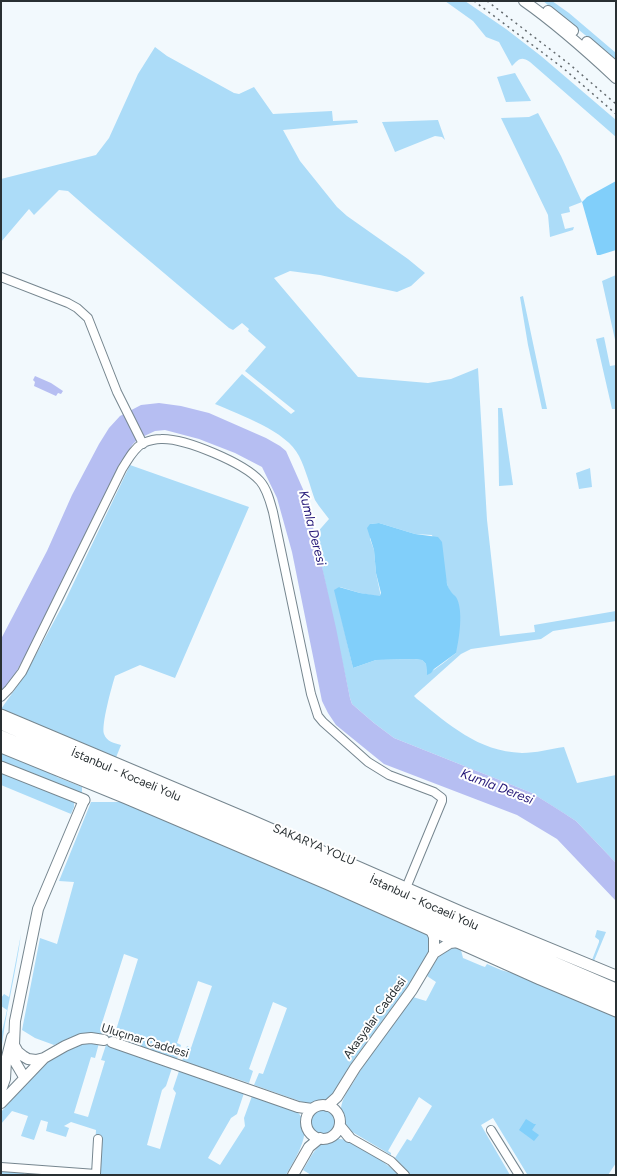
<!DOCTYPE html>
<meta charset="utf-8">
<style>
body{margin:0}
#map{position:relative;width:617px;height:1176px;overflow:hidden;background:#f2f9fd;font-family:Figtree,sans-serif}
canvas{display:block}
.frame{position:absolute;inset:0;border:2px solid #293033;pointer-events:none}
</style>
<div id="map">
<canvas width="617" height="1176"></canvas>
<div class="frame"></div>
</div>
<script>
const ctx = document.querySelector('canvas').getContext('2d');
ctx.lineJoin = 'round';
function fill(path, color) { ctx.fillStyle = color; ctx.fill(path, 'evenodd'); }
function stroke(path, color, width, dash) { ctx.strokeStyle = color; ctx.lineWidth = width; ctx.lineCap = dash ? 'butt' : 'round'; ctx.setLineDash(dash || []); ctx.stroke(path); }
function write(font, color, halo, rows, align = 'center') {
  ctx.font = font + ' Figtree,sans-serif'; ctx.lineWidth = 4; ctx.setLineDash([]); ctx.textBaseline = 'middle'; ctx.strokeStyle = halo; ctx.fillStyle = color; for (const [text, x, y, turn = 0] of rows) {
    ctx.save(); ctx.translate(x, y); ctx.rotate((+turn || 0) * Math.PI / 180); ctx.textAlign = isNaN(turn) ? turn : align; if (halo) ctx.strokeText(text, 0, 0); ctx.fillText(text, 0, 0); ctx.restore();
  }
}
fill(new Path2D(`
 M445 1H465L506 29 541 56 616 120V137L530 62C521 56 519 59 512 66L499 42 486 37 473 21Z
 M543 1H552L569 13 616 53V60Z
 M155 47 167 56 234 93 239 94 254 87 273 114 332 111 333 121 357 120 358 123 283 130 300 161 337 207 347 216 408 259 425 273 411 286 397 292 320 275 290 271 274 278 358 377 428 383 451 379 478 368 487 520 500 636 535 632 534 625 616 611V621L553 631 541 639 471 649 461 654 414 696 417 699C450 725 477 751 522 753 536 753 550 749 564 747L577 783 616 775V863L576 821 532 793 394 738 374 723 352 704 350 698 315 535 329 519 319 506 315 500C310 486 306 470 299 456 287 431 240 415 215 404L242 374 291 414 295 411 245 371 266 347 248 331 249 329 242 323 233 330 229 328 93 213 68 191 59 190 34 215 29 209 1 242V179L96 155 109 138 138 74ZM379 523 415 534 432 535 447 584 449 590 456 598V653C451 657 431 673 427 674L426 664 422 660 414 659 376 660 353 668 335 590 340 587 360 593 381 597 376 573 374 550 370 539V524Z
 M515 73 530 99 531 101 506 102 497 77Z
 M538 113 561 156 582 202 569 207 570 212 561 214 565 229 574 227 573 230 550 237 548 215 501 118 529 117Z
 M438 120 445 140 442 137 435 136 395 152 382 122Z
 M616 275V344L602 281Z
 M523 296 547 409H542L528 345 520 297Z
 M604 337 610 366 616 365V409H612L596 339Z
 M498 408H502L513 485 499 486Z
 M130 465 249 507 175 678 140 665 115 676C112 686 101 725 104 734 107 742 114 743 121 745L115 760 1 712V709L25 675 65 601Z
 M590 468 592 487 579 489 576 473Z
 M1 751 52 771 57 777 82 787V792L80 793 1 763Z
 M1 770 74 801V807L71 814 1 785Z
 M91 802H125L326 887 363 906 430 936 429 951 412 981 353 1061 335 1092 326 1101 317 1104H308L254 1085 259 1073 263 1074 287 1008 273 1002 249 1069 253 1071 249 1083 182 1061 187 1046 191 1048 212 986 198 981 177 1043 181 1045 177 1059 109 1037 111 1029 116 1030 138 959 124 954 101 1026 105 1028 103 1035 75 1037 54 1045 35 1038 22 1030 40 938 57 944 74 882 59 881Z
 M597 930 606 932 594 961 592 960 599 942V940L595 937Z
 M21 934C16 974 5 1013 1 1054V1036L7 1010 1 1006V998L4 994 9 997Z
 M454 947 461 950 463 958 482 966 485 967 487 964 501 970 522 976 616 1017V1163L608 1175H526L527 1174 493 1118 481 1125 510 1175H411L395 1158 407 1139 411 1141 432 1106 419 1097 388 1151 391 1153V1155L349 1130C345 1124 340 1115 341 1108 342 1099 348 1090 353 1083 370 1053 392 1025 413 997L426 1001 436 982 427 976 441 952Z
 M87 1041 99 1043 95 1058 91 1057 74 1113 88 1117 105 1061 101 1060 106 1045 172 1068 166 1086 162 1090 147 1145 160 1149 176 1093 173 1089 179 1071 244 1093 237 1114 231 1118 208 1158 220 1165 245 1126 244 1118 252 1096C263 1099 273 1103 284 1107 288 1108 293 1109 296 1111 317 1127 295 1159 286 1175H96L94 1172 96 1130 71 1122 64 1126 69 1128 66 1137 46 1131 48 1122 41 1120 34 1140 21 1136 28 1116 12 1111 1 1124V1112L48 1059Z
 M310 1122a13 13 0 1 1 26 0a13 13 0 1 1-26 0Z
 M337 1139C340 1139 344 1139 346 1140 358 1144 391 1166 399 1175H311L303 1170C314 1153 315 1143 337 1139Z
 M1 1169 24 1170V1175H1Z`), '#acdcf8');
fill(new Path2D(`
 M616 181V250L600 255H597L582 202 587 197Z
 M379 523 415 534 438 537 442 542 447 584C449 590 452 593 456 597 464 610 459 639 456 653L434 669 431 673 427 675 426 664 422 660 414 659 376 660 353 668 334 590 339 587 360 593 380 596 381 593 376 573 374 550 367 528 370 524Z
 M526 1119 534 1124H536L532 1130 539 1135 534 1141 519 1130Z`), '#81cffa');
fill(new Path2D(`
 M35 376 51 383 63 391 61 394 58 393 56 396 34 386 35 382 33 380Z
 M159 403 181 406 209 413 266 438 280 446 286 451 306 496 336 628 350 698 352 704 374 723 394 738 532 793 559 810 576 821 616 863V901L557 839 517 815 384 764 336 725 328 713 322 701 292 552 277 498 262 467 235 453 199 439 165 430 155 431 138 439 133 444 125 456 53 604 13 678 1 693V639L47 551 72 495 99 444 109 428 120 416 141 405Z`), '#b6bef2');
const minor = new Path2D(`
 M1 277 68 303 77 308 88 318 117 392 143 444
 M1 697 9 689 22 672 122 469C128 460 133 449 143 443 148 441 155 439 161 439 185 438 244 463 260 481 267 489 270 501 273 512L311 694 318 716 323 722 368 762 389 775 434 792 442 798V801L406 888
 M491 1130 519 1175
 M349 1137 391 1161 405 1175
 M1 1167 96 1174 98 1139`);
const major = new Path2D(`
 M524 1C557 24 587 51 616 78
 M548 11 573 31
 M587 42 616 67
 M434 953 450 943 458 942
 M112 1042 298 1107 312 1109
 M11 1047 14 1060 24 1077
 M44 1058 36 1060 28 1059 23 1056 18 1052 14 1045 15 1021 38 909 84 800
 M1 1090 5 1079 6 1061 12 1037
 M1 1103 44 1058 65 1046 81 1039 91 1038 104 1040
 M306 1122a17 17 0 1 1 34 0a17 17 0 1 1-34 0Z
 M327 1106 337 1097 355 1068 412 990 434 953V937L431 930
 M340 1126 349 1137
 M293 1175 309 1147 320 1138`);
const highway = new Path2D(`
 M1 715 250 820 463 913 616 976
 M1 724 616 989
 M1 736 236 835 503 952 616 1000
 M1 747 126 798 328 884 540 979 616 1011
 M1 767 84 800`);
stroke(minor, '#76868f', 10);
stroke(major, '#76868f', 12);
stroke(highway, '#76868f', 13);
stroke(minor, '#fff', 8);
stroke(major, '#fff', 10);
stroke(highway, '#fff', 11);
stroke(new Path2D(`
 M474 1 563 68 616 114
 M487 1 568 63 616 104`), '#646b6f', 1.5, [2, 4]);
write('12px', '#293033', '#fff', [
 ["İstanbul - Kocaeli Yolu",126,775,23],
 ["SAKARYA YOLU",314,845,23],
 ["İstanbul - Kocaeli Yolu",424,903,24],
 ["Akasyalar Caddesi",375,1018,-54],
 ["Uluçınar Caddesi",145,1041,17]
]);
write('italic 13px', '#211475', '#fff', [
 ["Kumla Deresi",312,528,76],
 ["Kumla Deresi",497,787,21]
]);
</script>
